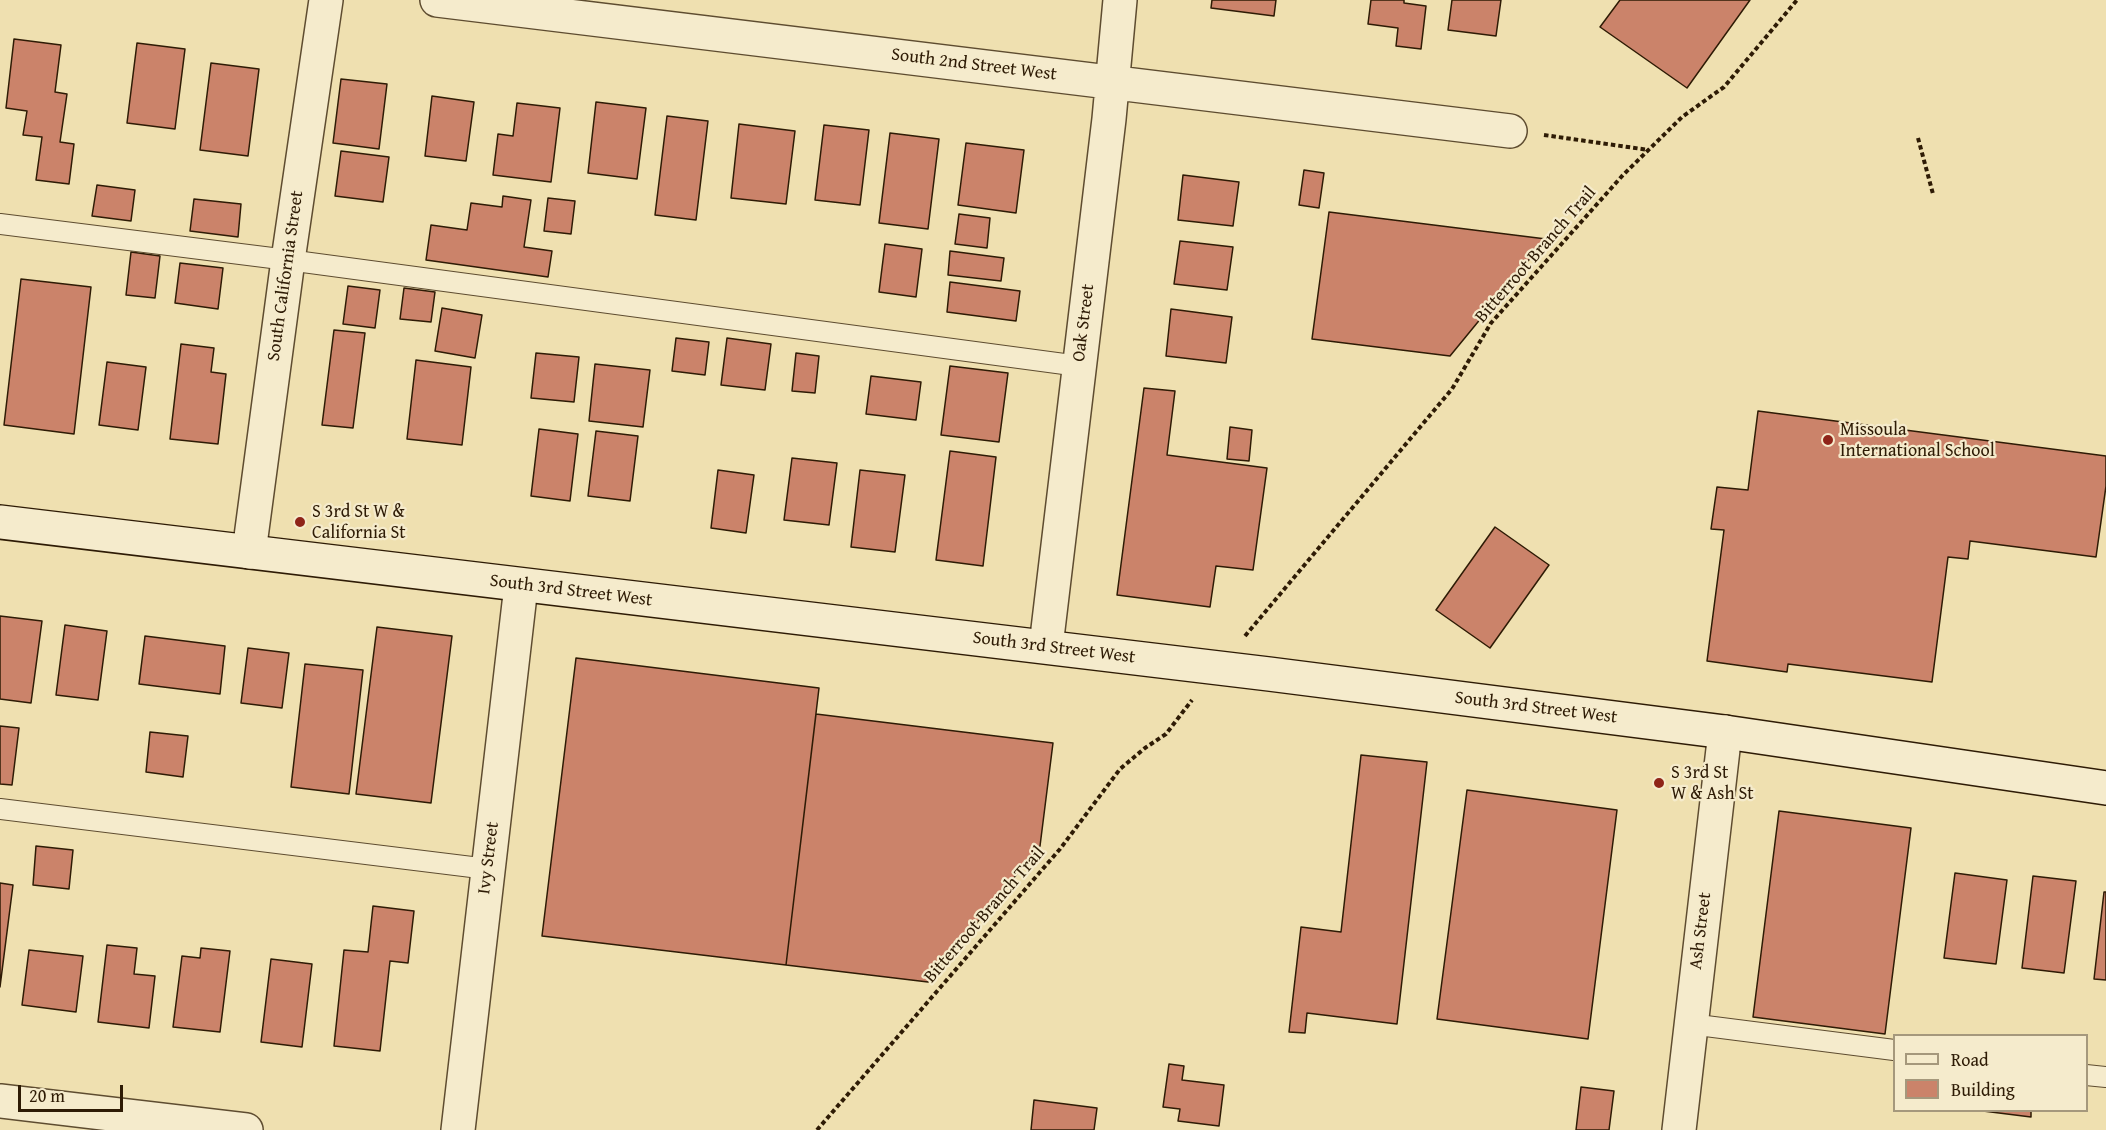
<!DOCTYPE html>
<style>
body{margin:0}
#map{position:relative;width:2106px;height:1130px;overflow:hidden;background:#efe0b0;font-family:"Gentium Book Plus",serif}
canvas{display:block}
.legend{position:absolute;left:1893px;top:1034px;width:195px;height:78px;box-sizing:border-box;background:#f5ebcc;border:2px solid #a5987c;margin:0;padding:8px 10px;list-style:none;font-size:18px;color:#2e1b05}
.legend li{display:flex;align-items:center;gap:12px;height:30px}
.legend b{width:30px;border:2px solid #a5987c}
.scale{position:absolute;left:18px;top:1085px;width:105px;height:27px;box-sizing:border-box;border:3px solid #2e1b05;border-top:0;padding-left:8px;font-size:18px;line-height:21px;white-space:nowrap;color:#2e1b05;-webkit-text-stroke:4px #f5ebcc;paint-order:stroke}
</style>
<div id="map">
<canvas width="2106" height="1130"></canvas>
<ul class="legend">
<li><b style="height:8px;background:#f5ebcc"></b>Road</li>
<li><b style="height:16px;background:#cb836a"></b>Building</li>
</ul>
<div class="scale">20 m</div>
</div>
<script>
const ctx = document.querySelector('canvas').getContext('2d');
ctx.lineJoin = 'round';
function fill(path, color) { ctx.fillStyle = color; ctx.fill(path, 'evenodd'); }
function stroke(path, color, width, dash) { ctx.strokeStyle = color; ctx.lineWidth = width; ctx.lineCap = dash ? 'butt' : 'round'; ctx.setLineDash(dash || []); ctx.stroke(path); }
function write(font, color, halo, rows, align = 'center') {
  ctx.font = font + ' "Gentium Book Plus",serif'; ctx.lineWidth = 4.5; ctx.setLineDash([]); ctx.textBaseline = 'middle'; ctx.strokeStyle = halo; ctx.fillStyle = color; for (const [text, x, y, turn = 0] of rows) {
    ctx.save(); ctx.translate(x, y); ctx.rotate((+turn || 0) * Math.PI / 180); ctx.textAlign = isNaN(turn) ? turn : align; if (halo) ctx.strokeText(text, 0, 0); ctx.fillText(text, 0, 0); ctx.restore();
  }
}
const building = new Path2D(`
 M1212 0H1276L1274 16 1211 8Z
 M1371 0H1404V3L1426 6 1421 49 1396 46 1398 28 1368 24Z
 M1452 0H1501L1496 36 1448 30Z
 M1620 0H1750L1687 88 1600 27Z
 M14 39 61 45 55 92 67 94 60 142 74 144 69 184 36 180 42 137 23 135 27 111 6 108Z
 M137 43 185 49 175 129 127 123Z
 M211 63 259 69 248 156 200 150Z
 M341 79 387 84 379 149 333 143Z
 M432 96 474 102 466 161 425 156Z
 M596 102 646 108 637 179 588 173Z
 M517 103 560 108 551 182 493 175 498 134 513 136Z
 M667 116 708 121 696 220 655 215Z
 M739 124 795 131 786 204 731 198Z
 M824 125 869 130 860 205 815 200Z
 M890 133 939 139 928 229 879 223Z
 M966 143 1024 150 1016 213 958 205Z
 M341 151 389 157 383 202 335 196Z
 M1304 170 1324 173 1319 208 1299 205Z
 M1183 175 1239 182 1233 226 1178 220Z
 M97 185 135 190 131 221 92 216Z
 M503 196 531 200 524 247 552 251 548 277 426 260 431 225 467 230 471 203 502 207Z
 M548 198 575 201 571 234 544 231Z
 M194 199 241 204 238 237 190 231Z
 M1329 212 1546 239 1450 356 1312 339Z
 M959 214 990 218 987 248 955 244Z
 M1180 241 1233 247 1227 290 1174 284Z
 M885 244 922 249 916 297 879 292Z
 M950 251 1004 258 1001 281 948 275Z
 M131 252 160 256 155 298 126 295Z
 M180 263 223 268 218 309 175 303Z
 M21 279 91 287 74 434 4 425Z
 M950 282 1020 291 1016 321 947 312Z
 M348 286 380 290 375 328 343 324Z
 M404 288 435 292 431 322 400 319Z
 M442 308 482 315 475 358 435 351Z
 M1171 309 1232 317 1226 363 1166 356Z
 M334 330 365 333 353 428 322 425Z
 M676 338 709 342 705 375 672 371Z
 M727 338 771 344 765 390 721 385Z
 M181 344 214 348 211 372 226 374 218 444 170 439Z
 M536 353 579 357 574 402 531 398Z
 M796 353 819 356 815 393 792 391Z
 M416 360 471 367 462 445 407 439Z
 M107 362 146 367 138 430 99 425Z
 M595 364 650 370 643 427 589 421Z
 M950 366 1008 373 999 442 941 435Z
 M871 376 921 382 916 420 866 414Z
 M1144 388 1175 391 1167 455 1267 468 1253 570 1216 566 1210 607 1117 595Z
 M1758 411 2106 456V486L2096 557 1970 541 1968 559 1948 557 1932 682 1788 664 1787 672 1707 661 1724 530 1711 529 1717 487 1748 490Z
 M1230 427 1252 430 1249 461 1227 459Z
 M539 429 578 434 570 501 531 496Z
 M596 431 638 436 630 501 588 496Z
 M950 451 996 457 983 566 936 560Z
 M792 458 837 463 829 525 784 520Z
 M718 470 754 475 746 533 711 528Z
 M860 470 905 475 895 552 851 547Z
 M1495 527 1549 565 1490 648 1436 610Z
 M0 616 42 621 31 703 0 699Z
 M65 625 107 631 98 700 56 695Z
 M377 627 452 636 431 803 356 794Z
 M145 636 225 646 220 694 139 684Z
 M248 648 289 653 282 708 241 703Z
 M576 658 819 688 786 965 542 936Z
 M305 664 363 670 349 794 291 787Z
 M816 714 1053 743 1040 846 928 982 786 965Z
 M0 726 19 728 12 785 0 784Z
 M150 732 188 736 183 777 146 772Z
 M1361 755 1427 762 1397 1024 1307 1013 1305 1033 1289 1032 1301 927 1341 932Z
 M1467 790 1617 810 1588 1039 1437 1019Z
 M1779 811 1911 828 1885 1034 1753 1017Z
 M36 846 73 850 69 889 33 885Z
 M1955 873 2007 880 1996 964 1944 958Z
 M2033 876 2076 881 2064 973 2022 968Z
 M0 883 13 885 0 987Z
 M2104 892H2106V980L2094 979Z
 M373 906 414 911 408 963 390 961 380 1051 334 1046 344 950 368 952Z
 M107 945 137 948 134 974 155 976 149 1028 98 1022Z
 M201 948 230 951 220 1032 173 1027 182 956 200 958Z
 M29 950 83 956 76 1012 22 1005Z
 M271 959 312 964 302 1047 261 1042Z
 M1169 1064 1184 1066 1182 1080 1224 1085 1219 1126 1178 1121 1180 1109 1163 1107Z
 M1581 1087 1614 1091 1609 1130H1576Z
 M1034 1100 1097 1108 1094 1130H1031Z
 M1975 1110H2031V1117Z`);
fill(building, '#cb836a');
stroke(building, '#2e1b05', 1.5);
const lane = new Path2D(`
 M0 224 288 260 1079 366
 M0 809 488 869
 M1690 1024 1894 1050
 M2086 1075 2106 1077`);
const street = new Path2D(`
 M437 0 1510 131
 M249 552 288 260 326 0
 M1046 646 1109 119 1120 0
 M0 1101 246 1130
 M458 1130 521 586
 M1679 1130 1725 732`);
const secondary = new Path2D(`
 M0 522 1269 674 1725 732 2106 788`);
stroke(lane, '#5e4c30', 22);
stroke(street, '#5e4c30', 36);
stroke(secondary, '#2e1b05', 36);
stroke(new Path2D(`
 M1544 135 1649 150
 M1918 138 1933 194
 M1245 636 1452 389 1491 323 1623 175 1682 117 1724 87 1797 0
 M817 1130 1060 849 1120 769 1145 748 1166 734 1192 700`), '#2e1b05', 4, [4.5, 3]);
stroke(lane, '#f5ebcc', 20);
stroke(street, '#f5ebcc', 33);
stroke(secondary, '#f5ebcc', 33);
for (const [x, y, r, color] of [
 [1828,440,6,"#8f2418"],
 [300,522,6,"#8f2418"],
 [1659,783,6,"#8f2418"]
]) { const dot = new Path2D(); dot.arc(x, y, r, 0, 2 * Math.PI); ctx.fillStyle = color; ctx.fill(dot); stroke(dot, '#f5ebcc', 2); }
write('18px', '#2e1b05', '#f5ebcc', [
 ["South 2nd Street West",974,65,7],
 ["Bitterroot Branch Trail",1536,255,-49],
 ["South California Street",286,276,-82],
 ["Oak Street",1084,323,-83],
 ["South 3rd Street West",571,591,7],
 ["South 3rd Street West",1054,648,7],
 ["South 3rd Street West",1536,708,7],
 ["Ivy Street",489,858,-83],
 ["Bitterroot Branch Trail",985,915,-49],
 ["Ash Street",1701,931,-83]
]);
write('18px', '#2e1b05', '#f5ebcc', [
 ["Missoula",1840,430],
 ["International School",1840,451],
 ["S 3rd St W &",312,512],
 ["California St",312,533],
 ["S 3rd St",1671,773],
 ["W & Ash St",1671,794]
], 'left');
</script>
